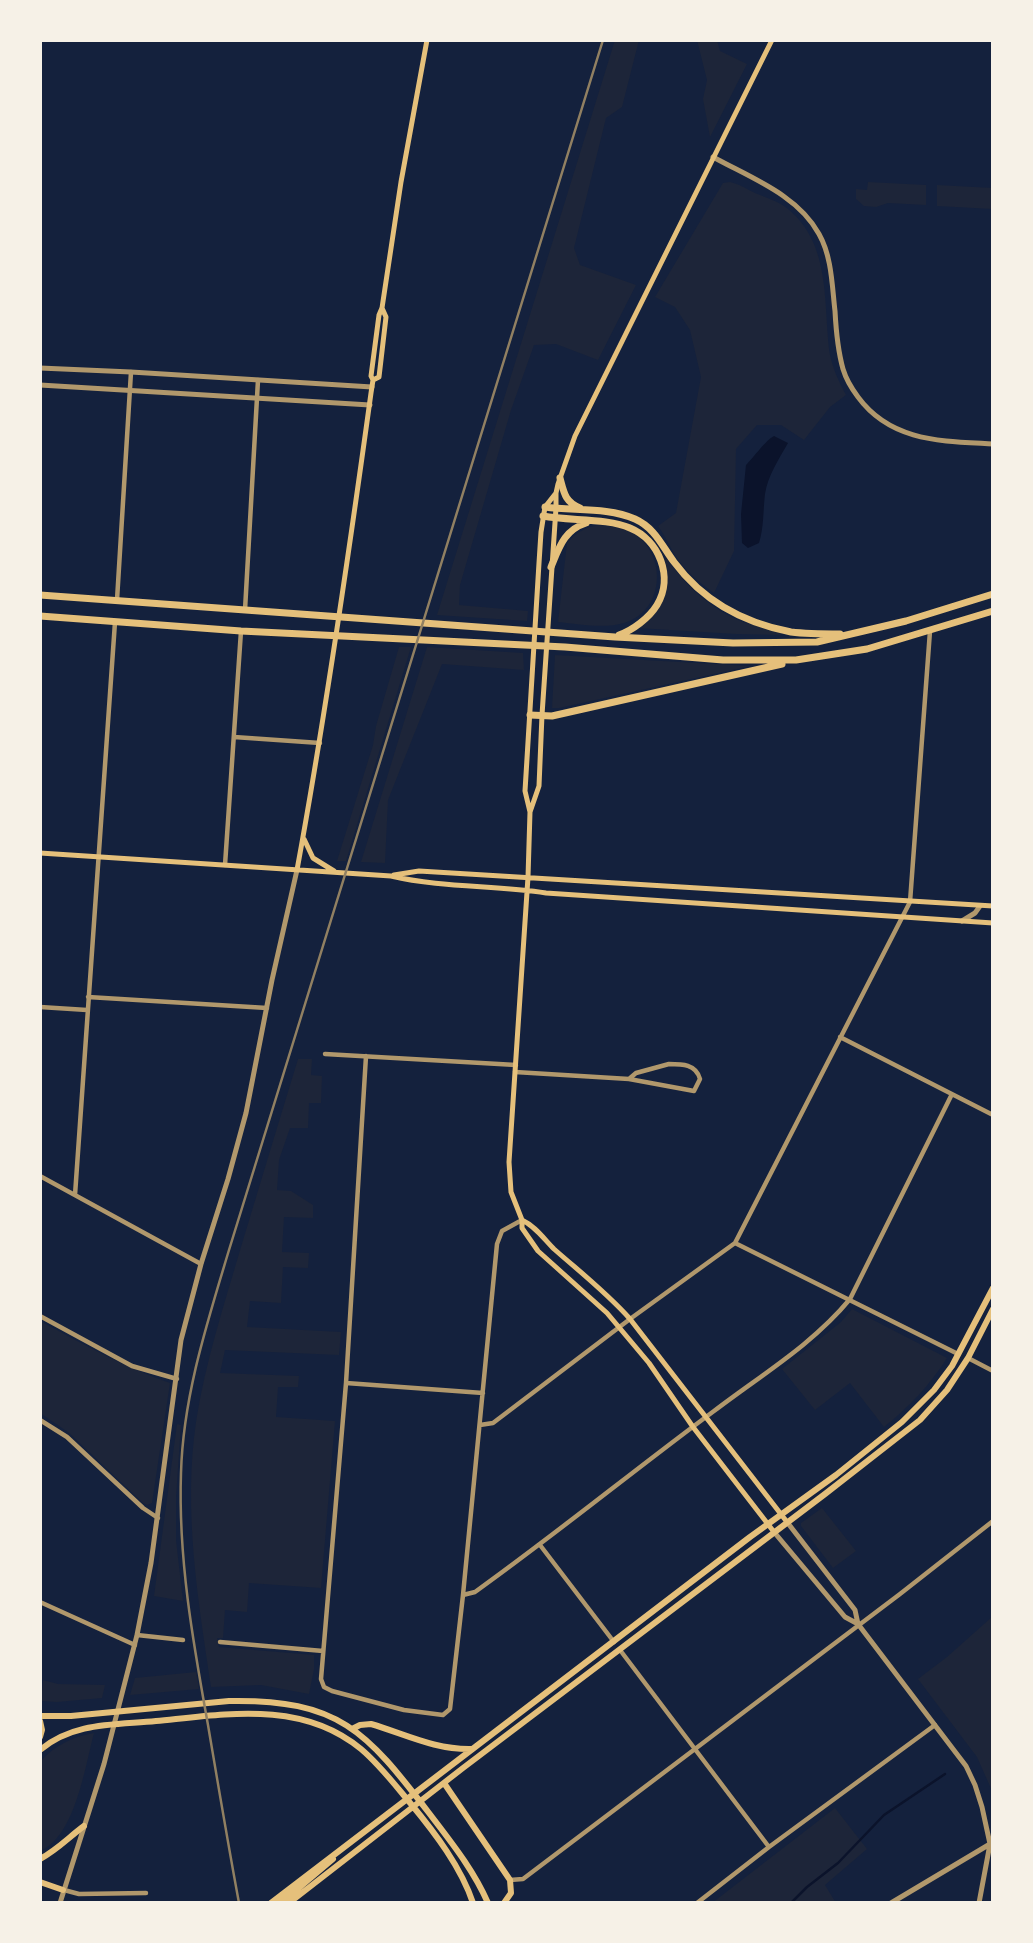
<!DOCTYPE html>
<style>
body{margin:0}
#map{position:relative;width:1033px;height:1943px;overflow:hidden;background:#14213d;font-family:"Noto Sans",sans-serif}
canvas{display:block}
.frame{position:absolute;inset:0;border:42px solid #f6f1e7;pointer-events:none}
</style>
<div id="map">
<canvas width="1033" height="1943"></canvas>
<div class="frame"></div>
</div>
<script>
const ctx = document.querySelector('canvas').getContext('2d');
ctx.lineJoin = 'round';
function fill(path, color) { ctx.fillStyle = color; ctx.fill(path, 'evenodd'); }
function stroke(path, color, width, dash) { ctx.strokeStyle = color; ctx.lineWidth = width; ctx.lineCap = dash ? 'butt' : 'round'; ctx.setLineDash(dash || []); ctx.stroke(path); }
fill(new Path2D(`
 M615 40H639L622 107 606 118 574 248 580 265 636 285 598 360 556 344 534 345 511 410 460 585 459 605 528 611 527 621 437 615Z
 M697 40H717L720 51 747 64 710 137 703 99 707 80Z
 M730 182C739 184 747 189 755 193 767 198 778 201 788 209 832 245 823 305 830 355 833 369 839 382 846 395L830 407 804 440 781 425H757L736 449 734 551 714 593C698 582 683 569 673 552 668 543 664 534 658 526L676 513 701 377 690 330 675 307 655 297 723 183Z
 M868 182 926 185V205L888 203 876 207 864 206 856 199V189L867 190Z
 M937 185 993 188V209L937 206Z
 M600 525C613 527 625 527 636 535 668 558 663 612 624 623 604 629 579 624 558 622L567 543C577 532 585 527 600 525Z
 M667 559C686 586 712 610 743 622 755 626 768 629 780 632L781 635 736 634 637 628 666 589 668 575 665 560Z
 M399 647H411L346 861H337L373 745 376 726Z
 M427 647 523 653 524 670 442 664 388 800 385 863 361 862Z
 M555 655 751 666 559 708H552Z
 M298 1059H312L311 1075 322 1076 321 1103H309L308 1128H290L279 1160 277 1190 291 1191 313 1205V1218L284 1217 282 1252 309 1253 308 1268 283 1267 281 1303 250 1301 247 1327 341 1332 339 1355 225 1350 220 1373 299 1376 298 1387H278L276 1417 335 1421 321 1588 249 1583 247 1612 225 1610 223 1638H217L219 1647 314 1655V1669L309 1694 261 1685 211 1687C198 1599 183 1511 196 1422 205 1363 224 1305 241 1247 260 1184 279 1121 298 1059Z
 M852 1309 947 1358C930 1385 909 1407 884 1427L850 1383 815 1410 782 1369 841 1322Z
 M40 1321C83 1344 124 1367 170 1383L152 1503 147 1505 143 1503 68 1432 40 1413Z
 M177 1424 181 1425 176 1497V1540L183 1601 154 1596Z
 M822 1508 856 1551 833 1568 801 1526V1523Z
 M993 1616V1793L977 1757 918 1679 947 1657Z
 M196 1672 199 1689 130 1695 135 1678Z
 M43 1680 58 1684 105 1685 102 1698 57 1702 41 1701Z
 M94 1733C85 1767 75 1837 40 1851V1762C55 1745 72 1737 94 1733Z
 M835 1808 867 1849 825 1885 836 1903H712Z`), '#1d2539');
fill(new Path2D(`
 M774 436 788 443C779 459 768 475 765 494 763 511 764 527 759 543L748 548 742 543 741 514 746 465C754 457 766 440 774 436Z`), '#0b132b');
stroke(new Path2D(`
 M791 1903 807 1887 838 1863 884 1815 945 1774`), '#0b132b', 2.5);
stroke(new Path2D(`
 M117 600 131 372
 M245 610 258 380
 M234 737 320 743
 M225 865 241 631
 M88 997 267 1008
 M40 1007 87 1010
 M840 1037 993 1115
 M325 1054 516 1065
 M366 1056 346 1383 321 1679 324 1687 332 1691 404 1710 443 1715 450 1709 463 1595 497 1244 502 1231 522 1220
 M669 1064C682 1064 696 1064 700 1079L694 1091 629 1079 636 1073Z
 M515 1072 629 1079
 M40 1176 201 1264
 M75 1195 115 622
 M735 1243 958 1354
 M40 1316 132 1366 177 1379
 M968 1358 993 1371
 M346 1383 483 1393
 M40 1420 67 1437 143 1508 158 1518
 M480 1425 493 1423 630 1319 735 1243 910 902 930 631
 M540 1545 614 1642
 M463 1595 475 1592C556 1534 633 1471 714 1411 761 1375 812 1345 850 1299L952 1094
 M40 1602 135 1645
 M137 1635 183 1640
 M220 1642 323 1651
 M620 1650 769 1847
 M510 1880 523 1879 900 1594 993 1521
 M64 1890 79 1894 146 1893
 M697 1903 769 1847 935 1725`), '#b1986c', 4.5);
stroke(new Path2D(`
 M713 157C751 178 798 195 819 234 832 257 832 286 835 311 836 330 838 351 843 369 846 379 852 389 858 397 891 442 942 441 993 444
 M40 368 131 372 372 387
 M40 385 370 405
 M962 921 975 913 980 906
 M787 1522 855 1610 858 1624
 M774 1532 845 1617 858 1624 953 1749 966 1766 975 1785 982 1807 990 1844 979 1903
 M60 1903 104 1764 137 1635 151 1563 181 1340 201 1264 228 1179 246 1113 272 980 297 870
 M891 1903 990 1844`), '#b1986c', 5);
stroke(new Path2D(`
 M373 380 379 377 386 317 382 308
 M556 493 545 507 541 532 539 563 525 791 530 812 528 877 509 1162 511 1192 522 1220V1228L538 1251 607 1313 649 1363 693 1427 774 1532
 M530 812 539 786 542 715 556 508V493L558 484 575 436 772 40
 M304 839 313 858 334 871
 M40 853 391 876C442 888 495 885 546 893L993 923
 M297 870C326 712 349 553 371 393L373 380 371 376 379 315 382 308 401 182 427 40
 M394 875 419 871 993 906
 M522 1220C535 1226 544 1239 554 1249 580 1272 607 1293 630 1319L787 1522`), '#e5c07b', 5);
stroke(new Path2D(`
 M40 1716H71L229 1701C339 1699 366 1731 429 1813 451 1842 473 1869 488 1903
 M40 1721 42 1730 40 1737
 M352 1729 360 1725 371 1724C405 1734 435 1750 472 1749
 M40 1750C73 1722 115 1725 156 1721 226 1714 302 1700 361 1749 380 1765 395 1785 411 1804 435 1833 461 1867 473 1903
 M444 1783 510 1880 511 1893 504 1903
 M40 1859C57 1850 69 1837 84 1826
 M40 1882 63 1890
 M271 1903 750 1537 836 1475 902 1422 934 1390 952 1366 993 1288
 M281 1903 333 1859
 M289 1903 463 1768 825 1494 920 1420 947 1390 968 1358 993 1309`), '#e5c07b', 6);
stroke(new Path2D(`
 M560 478C564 493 565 502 580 508
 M545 507C574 511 608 507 635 519 655 528 662 546 674 562 703 601 744 623 791 632 807 634 824 634 840 634
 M543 516C569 521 608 518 630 528 659 540 674 577 657 605 649 618 633 630 619 635
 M551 567C559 548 564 530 586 523
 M40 595 615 637 733 643 817 642 906 621 993 594
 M40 616 241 631 565 647 723 660H796L867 649 993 611
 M530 715 552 716 782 664`), '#e5c07b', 7);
stroke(new Path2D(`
 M239 1903C228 1844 218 1784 208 1725 193 1642 178 1558 181 1473 183 1397 207 1323 229 1250L603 40`), '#918062', 2.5);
</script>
